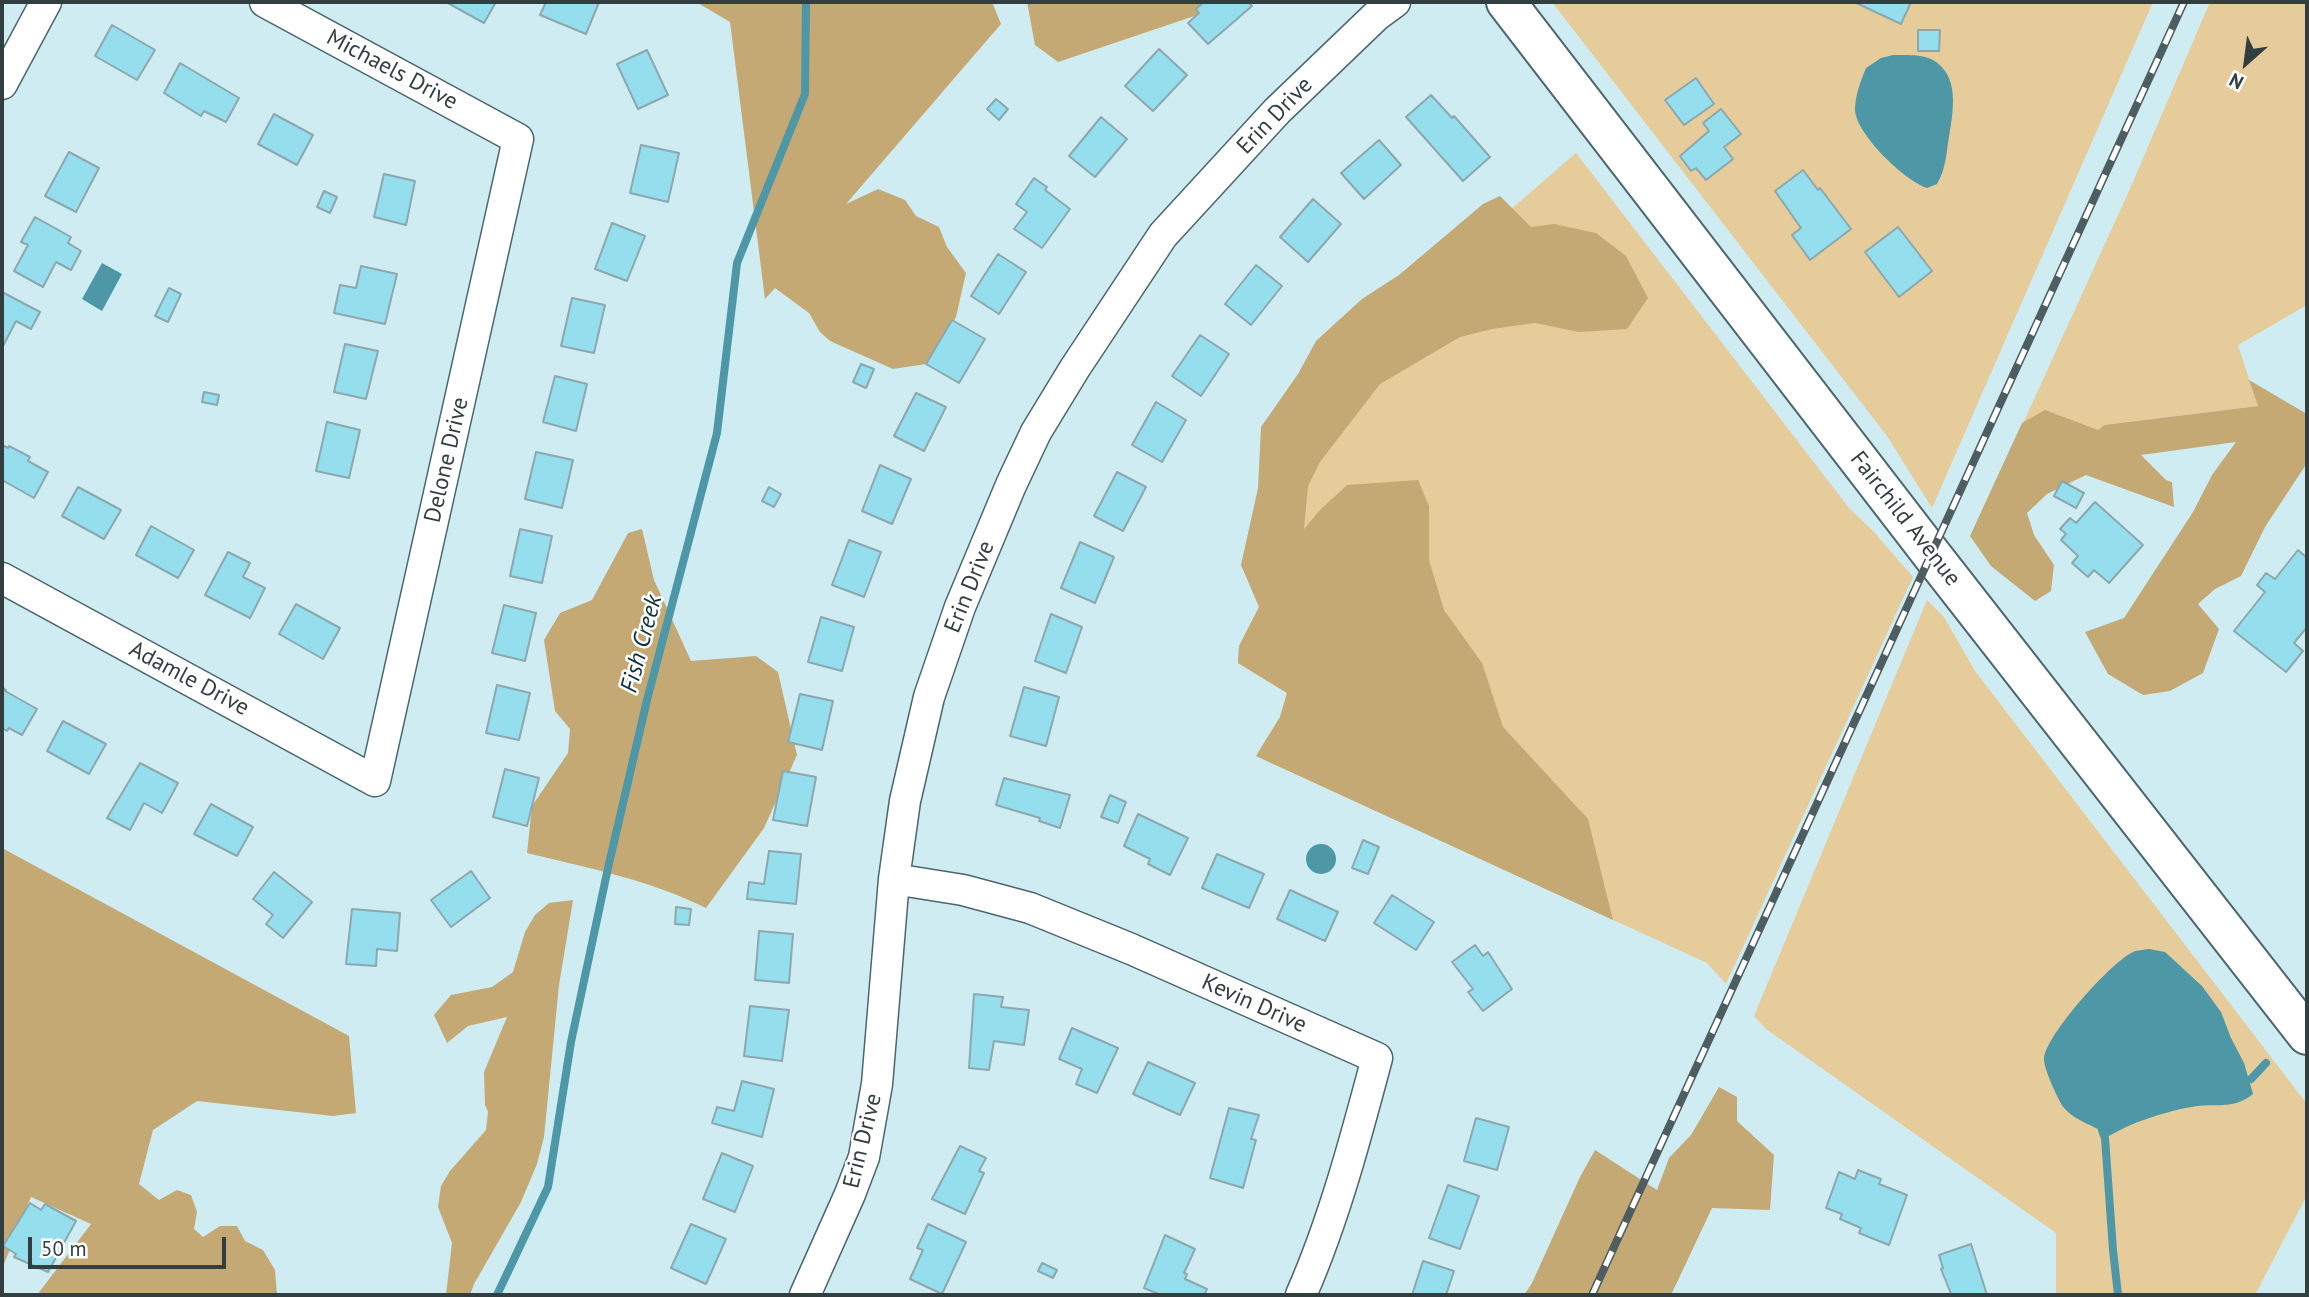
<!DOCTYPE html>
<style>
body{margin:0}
#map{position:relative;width:2309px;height:1297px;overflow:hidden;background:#ceecf2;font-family:"PT Sans",sans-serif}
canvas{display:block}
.frame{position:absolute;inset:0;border:4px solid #323e40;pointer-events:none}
.north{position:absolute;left:2211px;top:28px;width:70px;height:70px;-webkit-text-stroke:5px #fff;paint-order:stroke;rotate:208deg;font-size:19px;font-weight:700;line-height:28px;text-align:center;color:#323e40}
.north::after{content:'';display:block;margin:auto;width:24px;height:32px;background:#323e40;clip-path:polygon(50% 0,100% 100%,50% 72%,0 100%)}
.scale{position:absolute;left:28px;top:1237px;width:198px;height:32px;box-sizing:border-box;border:4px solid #323e40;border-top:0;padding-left:9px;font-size:21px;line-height:24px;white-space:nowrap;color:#323e40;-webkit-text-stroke:5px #fff;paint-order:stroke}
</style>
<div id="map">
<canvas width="2309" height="1297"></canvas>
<div class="frame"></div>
<div class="north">N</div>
<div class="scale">50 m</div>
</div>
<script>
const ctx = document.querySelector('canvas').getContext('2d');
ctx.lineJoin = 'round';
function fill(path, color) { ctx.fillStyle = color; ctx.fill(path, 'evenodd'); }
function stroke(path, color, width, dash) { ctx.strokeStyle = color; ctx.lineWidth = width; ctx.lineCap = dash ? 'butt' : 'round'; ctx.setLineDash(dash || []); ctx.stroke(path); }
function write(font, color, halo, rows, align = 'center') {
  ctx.font = font + ' "PT Sans",sans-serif'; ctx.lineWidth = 5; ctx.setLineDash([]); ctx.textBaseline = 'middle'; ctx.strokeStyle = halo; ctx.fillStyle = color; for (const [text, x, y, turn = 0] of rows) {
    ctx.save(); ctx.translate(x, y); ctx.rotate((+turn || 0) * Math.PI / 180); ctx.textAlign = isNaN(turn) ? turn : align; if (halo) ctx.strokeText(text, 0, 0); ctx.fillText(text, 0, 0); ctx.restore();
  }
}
fill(new Path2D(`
 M1552 2H2153L1932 508 1887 436Z
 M2210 2H2307V305L2238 345 2258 406 2104 425 2031 485 1994 487 2129 191Z
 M1576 153 1849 508 1873 531 1913 577 1726 984 1707 963 1256 756 1280 717 1287 693 1238 663 1239 646 1289 549 1265 531 1347 351Z
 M1927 600 1944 617 1975 671 2307 1104V1195L2255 1295H2056V1233L1766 1029 1754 1016Z`), '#e6cc9a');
fill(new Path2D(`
 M696 2H992L1001 24 846 204 878 189 905 200 916 216 939 227 947 247 966 273 956 317 926 364 893 369 830 341 820 332 809 313 775 288 765 299 730 22Z
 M1027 2H1236L1058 62 1035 45Z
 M1500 196 1531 227 1554 224 1596 233 1626 256 1648 298 1627 329 1579 332 1535 323 1492 329 1460 337 1380 384 1320 462 1308 486 1304 529 1319 511 1347 485 1418 480 1429 506V560L1444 610 1482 663 1503 727 1588 819 1613 920 1256 756 1280 717 1287 693 1238 663 1239 646 1259 607 1241 565 1258 488 1261 427 1298 374 1316 341 1362 299 1399 275 1483 204Z
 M2249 380 2307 414V463L2265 527 2241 576 2215 589 2198 604 2219 629 2203 673 2170 691 2143 695 2108 674 2085 632 2124 618 2193 512 2212 475 2236 442 2141 455 2166 480 2172 482 2174 507 2086 475 2047 494 2027 513 2034 535 2054 565 2051 591 2035 601 1991 566 1970 536 2022 423 2045 410 2098 430 2104 425 2258 406Z
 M642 529 654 580 691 661 756 656 778 672 797 755 764 828 706 908C650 880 588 868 527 853L532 806 568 753 570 729 555 711 544 640 560 613 592 600 628 533Z
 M2 848 349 1036 356 1113 333 1116 197 1101 153 1130 139 1184 159 1200 177 1190 191 1195 197 1212 194 1229 203 1237 220 1226H237L245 1241 263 1250 275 1270 277 1295H37L91 1224 31 1197 2 1269Z
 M573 900 559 985 544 1137 537 1164 521 1202 474 1284 470 1295H446L452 1243 438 1207 441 1186 450 1171 486 1130 488 1112 485 1105 484 1072 507 1017 468 1026 447 1043 434 1015 451 995 492 987 513 972 525 932 535 915 549 903Z
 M1719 1087 1737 1097V1121L1774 1155 1770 1210 1712 1208 1671 1295H1524L1532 1283 1580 1177 1595 1150 1657 1190 1669 1158 1691 1135Z`), '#c4a974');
fill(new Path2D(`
 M1893 55C1904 55 1921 54 1931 59 1961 74 1953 112 1949 137 1946 154 1946 169 1937 184L1927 188C1905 181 1856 134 1855 110 1855 96 1861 80 1866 68L1881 58Z
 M102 263 122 274 102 311 82 299Z
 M1306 859a15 15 0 1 1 30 0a15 15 0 1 1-30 0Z
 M2149 949 2165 952 2202 986 2221 1012 2231 1038 2244 1063 2253 1094C2232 1111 2215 1102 2191 1107 2164 1112 2132 1122 2109 1136 2095 1125 2076 1122 2064 1108 2058 1100 2043 1067 2044 1058 2047 1034 2110 963 2133 952 2137 950 2144 950 2149 949Z`), '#4d97a7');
stroke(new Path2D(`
 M2251 1079 2266 1063
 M2102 1130 2105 1138 2113 1250 2118 1295
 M497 1295 548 1187 571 1042 608 868 647 700 717 433 737 263 805 94 806 2`), '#4d97a7', 8);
const building = new Path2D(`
 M446 2H496L484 23Z
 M546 2H599L586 34 540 15Z
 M1204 2H1248L1252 6 1208 44 1188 23 1199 13 1196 9Z
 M1854 2H1911L1901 24Z
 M112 25 155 50 137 80 95 56Z
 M1918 30H1940L1939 51H1918Z
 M1159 49 1187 75 1153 111 1125 86Z
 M647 50 668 95 638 109 617 64Z
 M180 63 239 98 226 122 204 111 201 116 164 93Z
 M1696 78 1714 104 1684 125 1665 100Z
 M1431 95 1452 118 1454 116 1490 157 1463 181 1406 117Z
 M996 99 1008 109 999 120 987 109Z
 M1721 109 1741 134 1724 147 1733 159 1706 180 1696 168 1691 171 1680 156 1709 131 1703 123Z
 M274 114 313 135 297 165 258 144Z
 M1101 117 1127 139 1095 177 1069 156Z
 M1379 140 1401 165 1364 199 1341 173Z
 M641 145 679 153 668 202 630 193Z
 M69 152 99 168 76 212 45 196Z
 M1803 170 1818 190 1820 188 1851 229 1810 260 1792 235 1801 228 1775 191Z
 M384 174 415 181 406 225 374 217Z
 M1034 178 1047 187 1045 190 1070 209 1042 248 1014 229 1027 212 1016 204Z
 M324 191 337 197 330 213 317 207Z
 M1313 199 1341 224 1308 262 1280 237Z
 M35 217 71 237 68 243 81 251 71 270 56 262 43 287 14 271 28 245 21 242Z
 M612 223 645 236 627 281 595 269Z
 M1898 227 1932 271 1899 297 1865 252Z
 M998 254 1026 272 999 314 971 296Z
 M1256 265 1282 286 1251 325 1225 304Z
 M361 266 397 274 385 324 334 313 340 285 356 288Z
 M169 288 181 294 168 322 155 316Z
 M2 292 40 312 31 329 16 321 2 348Z
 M572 298 605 305 594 353 561 346Z
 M952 320 985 339 959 383 926 364Z
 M1200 335 1229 354 1201 396 1172 376Z
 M345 344 378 351 366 399 334 392Z
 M861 364 874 369 866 388 853 382Z
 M555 376 587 384 576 431 543 422Z
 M204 392 219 395 217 405 202 402Z
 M916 393 946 407 924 451 894 436Z
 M1156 402 1186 420 1162 462 1132 445Z
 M327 422 360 430 349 478 316 471Z
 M2 445 8 448 9 446 30 457 28 461 48 472 34 498 2 480Z
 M536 452 573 460 562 508 525 499Z
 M880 465 911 479 892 524 862 511Z
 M1117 472 1146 487 1123 531 1094 516Z
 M2062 481 2084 493 2076 508 2054 496Z
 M78 487 121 510 104 539 62 516Z
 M769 487 781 494 774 507 762 501Z
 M2095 502 2143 545 2109 583 2094 570 2088 577 2072 563 2078 556 2061 540 2066 534 2060 529 2070 518 2076 523Z
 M151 526 194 550 178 578 136 555Z
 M520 529 552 536 542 583 510 576Z
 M849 540 881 552 864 597 832 585Z
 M1080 542 1114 557 1095 603 1061 588Z
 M2298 550 2307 558V627L2294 643 2303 651 2286 672 2234 631 2265 592 2257 585 2266 573 2275 579Z
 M228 552 250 563 243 577 265 588 250 618 205 595Z
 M296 604 340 628 323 659 279 634Z
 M504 605 536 613 525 661 492 653Z
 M1051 614 1082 627 1066 673 1035 661Z
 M821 617 854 627 842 671 808 662Z
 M497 685 530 693 519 740 486 733Z
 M2 687 6 690 5 691 37 709 22 735 9 728 7 731 2 728Z
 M1024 687 1059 697 1046 746 1010 736Z
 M800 694 833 701 822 750 788 742Z
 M63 721 106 744 89 774 47 751Z
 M140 763 178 783 162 813 144 803 130 830 107 818Z
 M505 769 539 778 527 826 493 817Z
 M783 771 816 777 807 826 773 820Z
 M1004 778 1070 795 1060 828 1039 821 1040 818 996 805Z
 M1110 795 1126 802 1118 823 1101 817Z
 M211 804 253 827 237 856 194 834Z
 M1138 814 1188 838 1170 875 1148 864 1150 859 1124 846Z
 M1363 840 1379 847 1368 874 1352 868Z
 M769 851 801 854 796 904 747 899 749 882 764 884Z
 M1217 854 1264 874 1249 908 1202 888Z
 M471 871 490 898 451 927 431 900Z
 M274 872 312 902 283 938 266 924 273 915 253 899Z
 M1290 890 1338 912 1325 941 1277 919Z
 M1392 895 1434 922 1416 950 1374 923Z
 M676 907 691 909 689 925 675 924Z
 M352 909 400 913 397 951 377 949 376 966 346 964Z
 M759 931 793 934 789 983 755 980Z
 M1475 945 1483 956 1488 952 1512 989 1483 1011 1468 992 1473 989 1452 962Z
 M974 994 1003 997 1001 1007 1029 1010 1024 1045 994 1041 989 1070 969 1068Z
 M750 1006 789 1010 782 1061 744 1056Z
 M1072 1028 1118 1048 1097 1093 1076 1084 1082 1069 1059 1059Z
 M1148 1062 1195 1083 1180 1115 1133 1094Z
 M742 1081 774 1089 762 1137 712 1123 717 1107 734 1111Z
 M1229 1108 1259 1115 1251 1139 1256 1140 1243 1188 1210 1178Z
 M1476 1118 1509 1127 1497 1170 1464 1161Z
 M960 1146 986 1158 979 1171 984 1173 965 1214 932 1199Z
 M722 1153 753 1166 735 1212 703 1199Z
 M1858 1170 1881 1179 1879 1184 1907 1195 1889 1245 1859 1233 1861 1228 1840 1219 1842 1214 1826 1208 1839 1172 1855 1179Z
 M1448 1185 1479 1196 1460 1249 1429 1238Z
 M30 1203 41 1210 45 1204 76 1221 48 1272 14 1257 16 1254 3 1246Z
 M691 1224 726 1239 706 1284 671 1268Z
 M928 1224 966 1242 942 1294 910 1279 923 1250 917 1248Z
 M1165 1235 1195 1249 1184 1273 1187 1274 1185 1279 1207 1289 1204 1295H1161L1144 1288Z
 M1971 1244 1987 1295H1948L1951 1294 1941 1269 1943 1268 1939 1255Z
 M1423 1261 1454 1271 1446 1295H1412Z
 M1042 1263 1057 1270 1053 1278 1038 1271Z`);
fill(building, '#94deee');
stroke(building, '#8ca8ae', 2);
const street = new Path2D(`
 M2 84 46 2
 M2 578 375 781 518 139 265 2
 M894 879 963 890 1030 908 1131 949 1377 1058C1356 1137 1334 1220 1301 1295
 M805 1295 850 1194 864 1157 877 1084 894 879 905 801 929 697 960 607 1011 485 1036 432 1075 368 1163 235 1277 111 1376 16 1395 2`);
const secondary = new Path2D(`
 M1506 2 1932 555 2307 1035`);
stroke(street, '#4c666c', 33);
stroke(secondary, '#4c666c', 42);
stroke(street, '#fff', 30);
stroke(secondary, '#fff', 38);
const rail = new Path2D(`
 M1592 1295 2184 2`);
stroke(rail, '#4e5d60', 8);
stroke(rail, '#fff', 5, [16]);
write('23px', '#323e40', '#fff', [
 ["Michaels Drive",392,70,28],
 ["Erin Drive",1275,116,-46],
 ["Delone Drive",447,460,-77],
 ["Fairchild Avenue",1905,519,52],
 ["Erin Drive",970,587,-68],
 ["Adamle Drive",189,679,28],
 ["Kevin Drive",1254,1004,24],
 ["Erin Drive",863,1141,-76]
]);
write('italic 24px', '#0c3138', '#fff', [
 ["Fish Creek",642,644,-75]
]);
</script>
